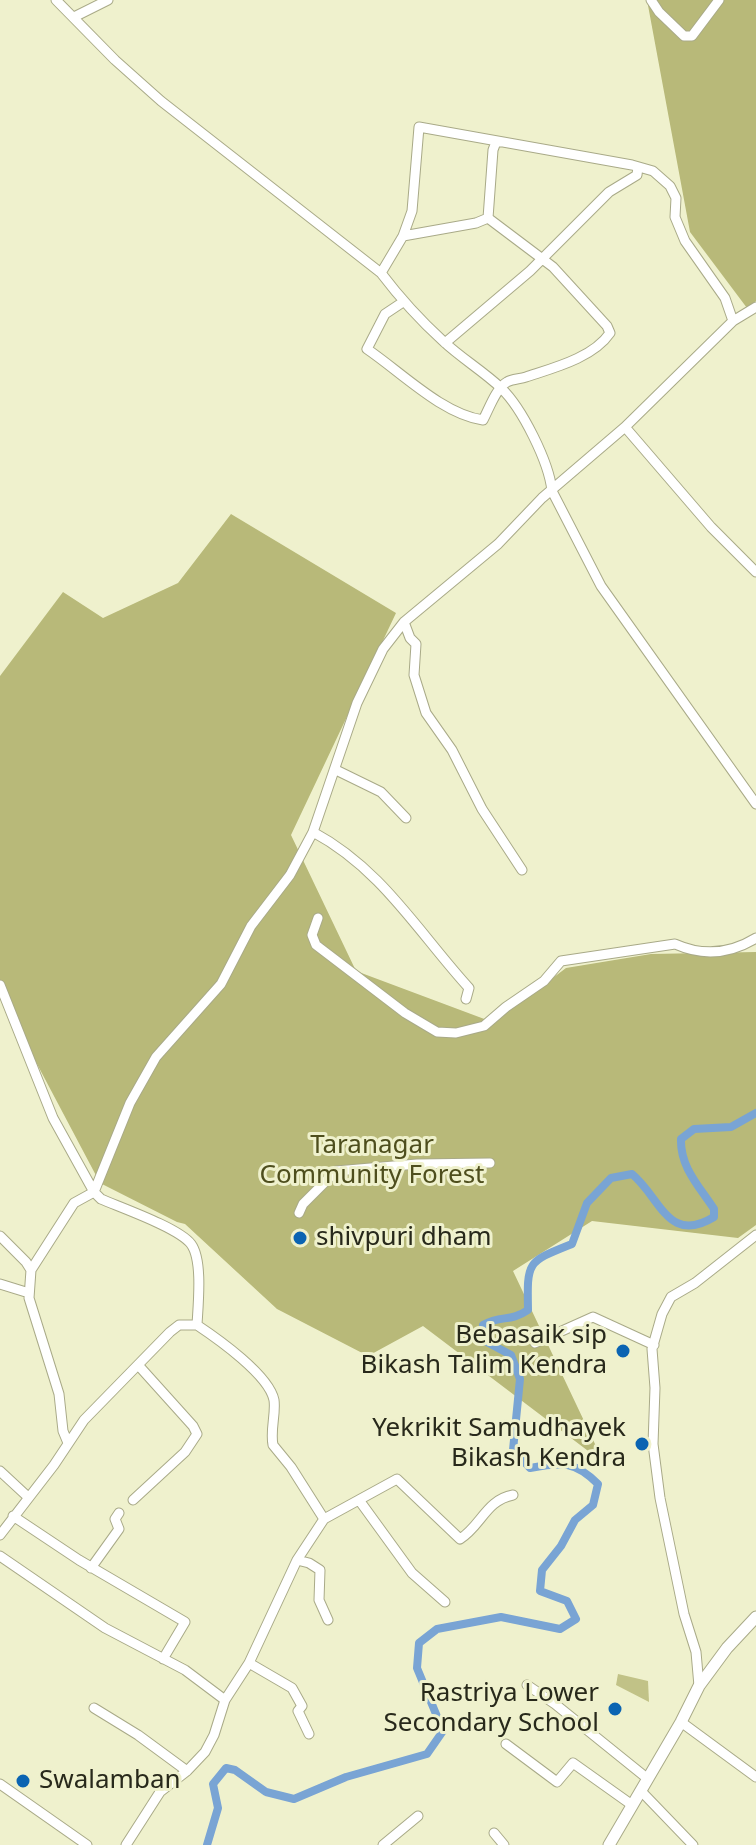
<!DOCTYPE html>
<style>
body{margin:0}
canvas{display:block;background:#eff1cd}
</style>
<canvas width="756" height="1845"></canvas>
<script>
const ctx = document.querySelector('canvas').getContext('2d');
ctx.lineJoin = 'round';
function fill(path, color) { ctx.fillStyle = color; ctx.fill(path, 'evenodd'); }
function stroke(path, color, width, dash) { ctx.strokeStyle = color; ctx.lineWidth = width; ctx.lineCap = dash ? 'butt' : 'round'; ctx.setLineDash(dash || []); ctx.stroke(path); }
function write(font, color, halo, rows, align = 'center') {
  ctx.font = font + ' "Noto Sans",sans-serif'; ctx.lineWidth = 6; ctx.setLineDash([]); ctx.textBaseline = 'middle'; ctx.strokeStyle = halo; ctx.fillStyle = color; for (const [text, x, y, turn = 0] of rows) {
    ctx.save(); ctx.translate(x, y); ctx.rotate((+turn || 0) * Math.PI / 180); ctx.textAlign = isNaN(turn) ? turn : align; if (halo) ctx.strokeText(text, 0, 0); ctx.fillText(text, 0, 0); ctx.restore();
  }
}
fill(new Path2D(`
 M618 1674 648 1681 649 1702 616 1685Z`), '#c1c287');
fill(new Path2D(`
 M647 0H756V301L747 308 690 232Z
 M231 514 396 613 291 835 356 971 487 1020 520 1003 566 968 651 954 756 952V1225L738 1238 592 1221 513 1271 604 1463 423 1326 368 1356 277 1309 185 1224 177 1222 100 1183 0 994V676L63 592 103 618 178 583Z`), '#b8b979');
stroke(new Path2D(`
 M207 1845 218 1808 213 1784 226 1768 235 1770 266 1792 294 1799 346 1777 427 1754 443 1731 417 1668 419 1643 437 1629 501 1617 560 1629 576 1619 567 1601 540 1591 542 1570 561 1546 575 1520 593 1505 598 1484C575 1461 562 1462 530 1468L513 1450 520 1379 511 1355 485 1341 483 1325C502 1314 509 1323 528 1310 527 1261 527 1262 572 1244L587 1203 611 1178 632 1174C661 1198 668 1245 714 1217V1209C699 1186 680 1167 681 1139L694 1129 731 1127 756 1113`), '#79a4d4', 8);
const minor = new Path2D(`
 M56 0 115 60 161 101 381 273C400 298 420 320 443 341 461 358 483 371 501 388 522 408 549 462 552 491L601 586 756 804
 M651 0 659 12 684 36H692L719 0
 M74 17 108 0
 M488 218 493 150 496 142H500
 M381 273 403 236 412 211 419 127 632 165 653 171 670 186 676 198 675 217 685 241 725 298 733 321
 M403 302 385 314 367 349C401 372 442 414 483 420 489 409 496 388 507 382 512 379 520 379 526 377 553 368 593 358 610 333L607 326 553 267 488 218 476 223 403 236
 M445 343 530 271 609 192 637 175 638 167
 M625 427 711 527 756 572
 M404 622 410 638 416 644 414 675 426 713 452 750 482 809 522 870
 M336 770 381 792 406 818
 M313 832C382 869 418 932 469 988L466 999
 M318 918 312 935 316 945 405 1013 437 1032 456 1033 484 1026 506 1007 544 981 561 961 675 944C702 956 730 954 756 938
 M0 985 53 1118 94 1192 101 1199C122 1208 179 1228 191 1244 203 1260 198 1305 197 1325 218 1339 269 1375 274 1400 276 1414 270 1430 273 1445L291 1467 324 1519 297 1560 249 1663 225 1700 214 1735 205 1752 187 1771 160 1792 126 1845
 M299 1213 303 1204 336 1171 417 1164 490 1163
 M0 1236 26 1262 31 1270 29 1298 59 1394 63 1431 68 1443
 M31 1270 74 1203 94 1192 130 1103 156 1057 221 984 251 926 290 875 313 832 357 703 383 649 404 622 498 544 542 498 625 427 733 321 756 307
 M0 1284 29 1293
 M535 1343 593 1317 654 1345
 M0 1471 28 1497
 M133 1500 185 1452 197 1434 193 1426 139 1366
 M359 1500 412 1573 445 1602
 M13 1516 79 1560 185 1622 163 1659
 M324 1519 397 1479 460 1539C481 1526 486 1500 513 1495
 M0 1535 54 1465 84 1420 170 1332 179 1325H197
 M0 1556 105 1628 185 1670 225 1700
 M297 1560 309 1563 320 1570 319 1600 328 1620
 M91 1568 119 1529 115 1519 119 1513
 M249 1663 292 1688 302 1706 298 1711 309 1734
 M527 1685 555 1704 648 1779
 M699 1686 696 1652 684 1614 660 1498 653 1444 655 1388 652 1349 662 1314 671 1297 695 1283 756 1235
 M94 1708 138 1735 187 1771
 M681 1722 756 1777
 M506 1744 557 1782 573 1763 632 1805
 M0 1784 87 1845
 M641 1791 693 1845
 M494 1833 504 1845
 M383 1845 418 1816`);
const tertiary = new Path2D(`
 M609 1845 681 1722 699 1686 727 1648 756 1617`);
stroke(minor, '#a9aa88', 11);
stroke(tertiary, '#a9aa88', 13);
stroke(minor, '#fff', 9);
stroke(tertiary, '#fff', 11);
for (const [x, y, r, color] of [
 [300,1238,8,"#0b64b2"],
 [623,1351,8,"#0b64b2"],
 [642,1444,8,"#0b64b2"],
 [615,1709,8,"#0b64b2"],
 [23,1781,8,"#0b64b2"]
]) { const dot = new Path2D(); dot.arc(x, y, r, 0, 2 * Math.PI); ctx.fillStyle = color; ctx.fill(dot); stroke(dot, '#eff1cd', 3); }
write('26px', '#4e4e1d', '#eff1cd', [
 ["Taranagar",372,1146],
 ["Community Forest",372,1176]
]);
write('26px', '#28291b', '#eff1cd', [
 ["shivpuri dham",316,1238,"left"],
 ["Bebasaik sip",607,1336],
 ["Bikash Talim Kendra",607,1366],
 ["Yekrikit Samudhayek",626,1429],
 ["Bikash Kendra",626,1459],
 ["Rastriya Lower",599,1694],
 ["Secondary School",599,1724],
 ["Swalamban",39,1781,"left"]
], 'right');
</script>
